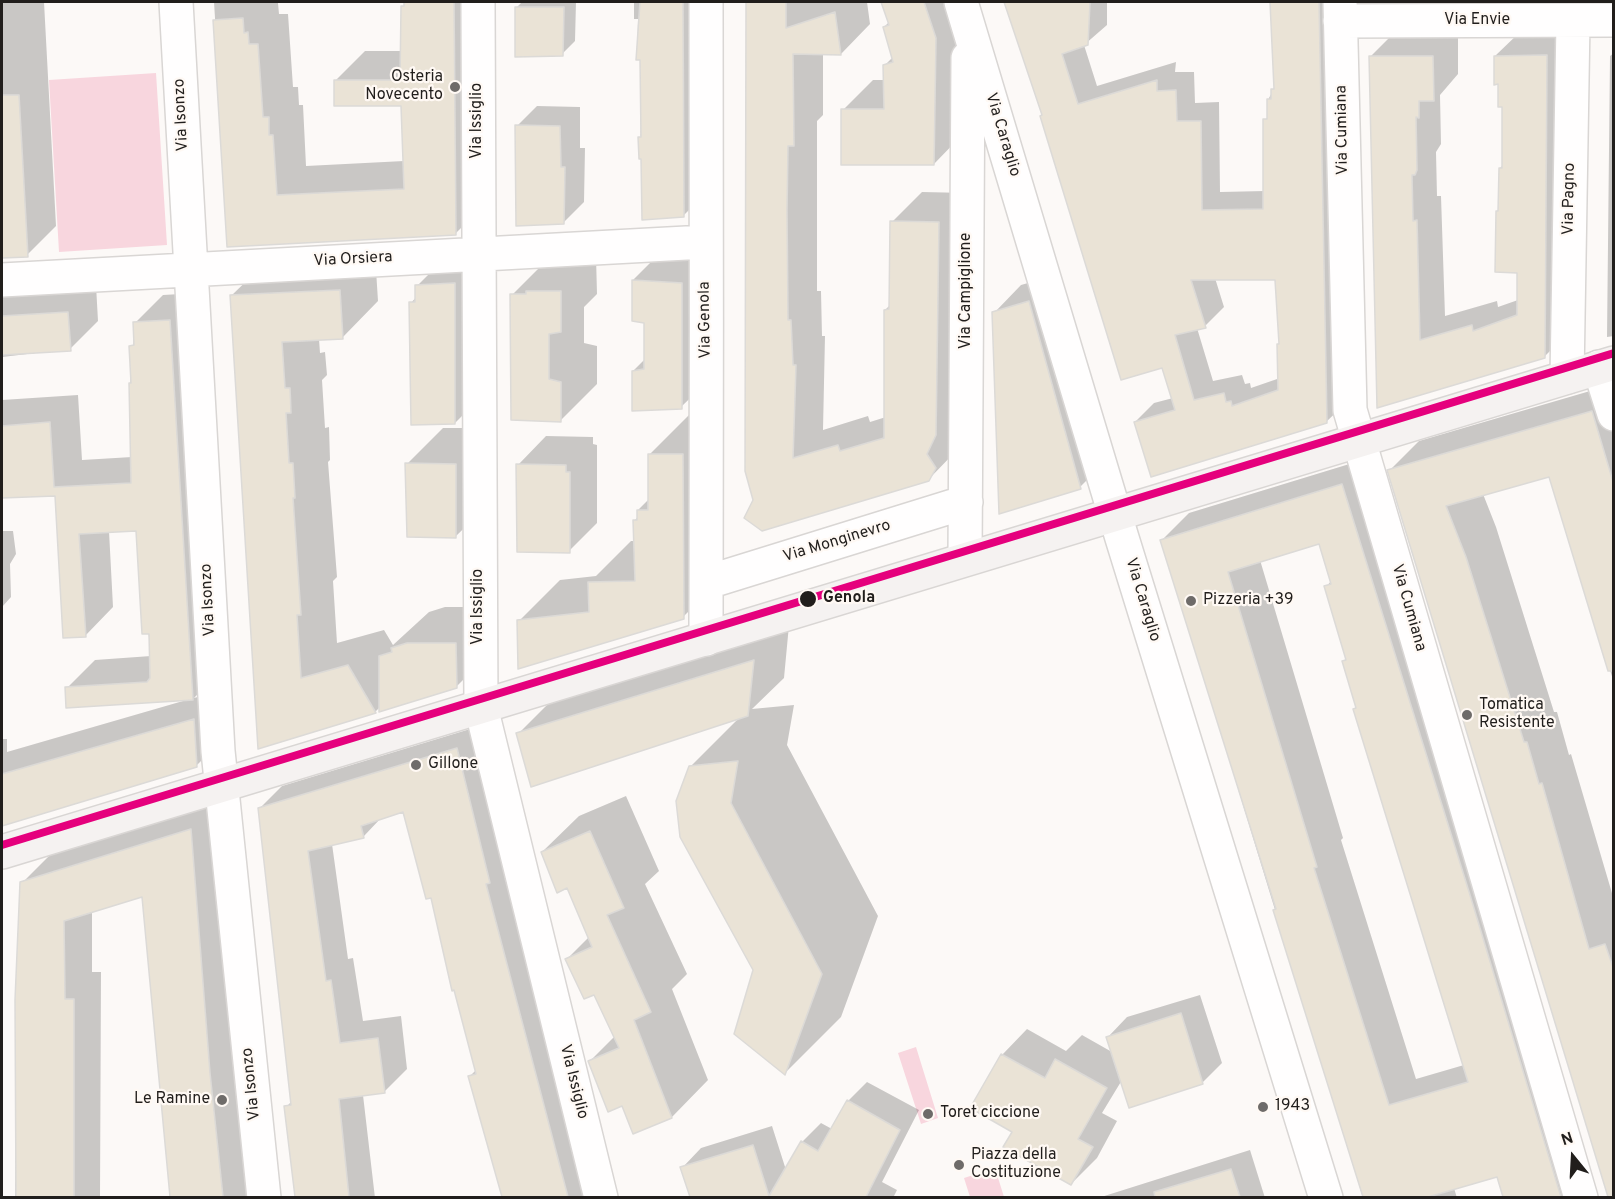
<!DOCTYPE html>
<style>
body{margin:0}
#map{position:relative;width:1615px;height:1199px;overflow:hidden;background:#fcf9f7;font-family:Overpass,sans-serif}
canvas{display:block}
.frame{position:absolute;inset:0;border:3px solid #211e1c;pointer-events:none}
.north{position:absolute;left:1543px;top:1127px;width:60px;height:60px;-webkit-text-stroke:4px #fff9f4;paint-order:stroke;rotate:342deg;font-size:16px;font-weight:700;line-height:24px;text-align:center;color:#211e1c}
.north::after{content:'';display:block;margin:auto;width:21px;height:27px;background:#211e1c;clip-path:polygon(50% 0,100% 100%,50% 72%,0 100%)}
</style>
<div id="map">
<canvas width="1615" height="1199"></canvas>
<div class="frame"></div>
<div class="north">N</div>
</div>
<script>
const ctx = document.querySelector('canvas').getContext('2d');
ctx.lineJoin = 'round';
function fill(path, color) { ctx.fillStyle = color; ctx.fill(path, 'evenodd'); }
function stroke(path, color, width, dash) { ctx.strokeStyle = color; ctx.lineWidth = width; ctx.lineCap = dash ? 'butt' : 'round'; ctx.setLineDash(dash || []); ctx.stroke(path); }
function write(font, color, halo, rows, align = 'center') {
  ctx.font = font + ' Overpass,sans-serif'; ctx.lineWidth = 4.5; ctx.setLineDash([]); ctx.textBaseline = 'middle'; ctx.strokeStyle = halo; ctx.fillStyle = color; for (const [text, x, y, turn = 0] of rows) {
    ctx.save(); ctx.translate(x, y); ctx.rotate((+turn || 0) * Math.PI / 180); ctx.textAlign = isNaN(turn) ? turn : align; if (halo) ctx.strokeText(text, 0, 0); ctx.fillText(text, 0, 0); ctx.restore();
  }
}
fill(new Path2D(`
 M156 73 167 245 59 252 49 80Z
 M916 1047 938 1118 921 1124 898 1053Z
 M995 1168 1004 1197H970L964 1178Z`), '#f8d6de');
fill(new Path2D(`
 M2 2H44L56 226 27 255 2 257Z
 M214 2H274L278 3 279 14H288L293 87H298L299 105H303L306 166 404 161 402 104 335 81 365 51H402L404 2H484L485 204 455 234 229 246Z
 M522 2H576L575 41 562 54 516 8Z
 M634 2H704L705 194 683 216 640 158 642 59H637L638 19H634Z
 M748 2H867L870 24 841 54 823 53V115L817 121V291H821L822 336H825L823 430 868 416 870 422 886 417 885 310 890 305 892 222 922 192 968 193 958 449 928 480 754 501 746 471Z
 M883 2H964L963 134 934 164 843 110 873 80H885V65L893 57 884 27 889 22Z
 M1006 2H1107V25L1084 45 1097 86 1176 62 1175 72H1194L1195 103 1219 102 1220 192 1265 191V120L1269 116 1268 100 1275 86 1272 2H1338L1346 403 1326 422H1135L1154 403 1173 398 1163 366 1044 114ZM1215 278H1277L1281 342 1280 378 1251 388 1250 383 1245 384 1242 375 1213 381 1197 328 1205 326 1224 307Z
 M1458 31V74L1440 95 1441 144 1436 152 1437 196H1441L1445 316 1497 301 1498 307 1518 300 1519 271 1497 211 1500 209V168L1503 165 1504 105 1495 56 1521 31H1572L1570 331 1545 356 1378 406 1370 57 1395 32Z
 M1614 53V336L1607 337 1610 56Z
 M537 106 580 107V148H585L584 202 564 222 517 126Z
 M669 244 718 247V371L681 407 633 371 645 359V321L633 280Z
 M490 248 491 387 455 423 411 303 417 296V286L453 250Z
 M375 254 378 301 342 338 319 339 320 353 325 352 327 375 322 380 325 428 329 427 330 460 328 462 337 577 333 581 337 643 384 630 393 645 429 612 445 607H492V651L456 687 381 706 375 712 259 747 231 296 268 260Z
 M596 256 597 294 584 307V343L597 346V384L560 421 512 295 548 259Z
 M1056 275 1107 460 1080 487 994 313 1021 285Z
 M96 285 98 321 70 349 2 357V290Z
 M198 293 220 671 194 698 225 689 228 734 196 766 2 825V739H7V752L183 701 67 688 95 660 151 656 137 529 109 531 113 607 85 636 56 494 2 496V400L78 395 82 460 132 457 130 384 135 323 163 295Z
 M1614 384V683L1550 475 1483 494 1496 527 1554 712H1557L1569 755 1571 754 1614 900V1198H1609L1389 471 1419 441Z
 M690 414H723L724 576 683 617 519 621 560 580 596 576 631 541H635L634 521 638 517V510L649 499 650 454Z
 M443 428H491L492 501 455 537 407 464Z
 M546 436 593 437V444L597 445V523L569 551 518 465Z
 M1369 458 1597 1198H1505L1498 1175 1454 1188 1457 1198H1363L1162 540 1189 513ZM1320 542 1331 581 1326 587 1347 658 1343 661 1464 1065 1416 1079 1341 840 1343 838 1260 560Z
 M2 522V531H13L16 554 10 564 11 597 2 607Z
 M789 625 784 678 752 709 794 705 787 745 878 916 841 1017 785 1073 690 767 740 717 518 734 554 698Z
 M480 726 595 1198H503L470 1076 476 1070 432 896 404 810 382 817 364 836 332 844 348 959 353 958 363 1021 401 1016 407 1069 384 1092 363 1095 375 1198H296L286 1107 292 1101 259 809 282 786Z
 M626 796 659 871 645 884 687 974 672 989 708 1080 672 1117 634 1132 623 1104 590 1061 615 1036 595 993 567 959 589 937 568 886 542 852 579 816Z
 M218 802 253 1198H172L143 896 92 911V972H101L100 1198H15L17 1000 22 883 50 855Z
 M1200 995 1222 1063 1202 1083 1122 1080 1102 1113 1117 1121 1097 1158 1071 1184 1014 1131 1002 1055 1027 1029 1066 1051 1082 1035 1112 1052 1108 1037 1127 1017Z
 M867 1082 919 1110 882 1182 897 1190 893 1198H691L682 1168 701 1148 772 1126 786 1170 802 1142 821 1123 832 1129 848 1101Z
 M1250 1150 1265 1198H1098Z`), '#0003');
const building = new Path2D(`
 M404 2H454L456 235 227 247 213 20 243 18 244 33 248 32 249 44H258L263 117H269V135H273L277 195 404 189 401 106H334V80H400L401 6H404Z
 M640 2H683L684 217 642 220 641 159H639L638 137H641L640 60H636Z
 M746 2H786V28L835 12 841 55 793 54 794 146H788L787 210 788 320H791L793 365H796L793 458 838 445 840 451 884 438V310L889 309 890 221 939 222 936 435 927 454 936 468 929 481 762 531 744 518 753 500 745 471Z
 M881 2H924L936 38 934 165H841V109H884L883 65 893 62 883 27 889 25Z
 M1004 2H1090L1088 45 1062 54 1078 104 1157 80V91L1176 90 1177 121H1201L1202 210 1263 209V119H1267V99H1271V89H1274L1270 2H1319L1327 423 1151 477 1134 422 1175 410 1162 368 1121 380 1040 116 1042 115ZM1191 280H1275L1279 344H1277L1278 390 1232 406 1231 401 1226 402 1224 393 1194 400 1175 335 1206 328Z
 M515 7H564L563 56 515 57Z
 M1547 55 1545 358 1377 408 1369 56H1433L1434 101H1419V118L1416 117 1417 170 1415 175H1412L1413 221 1417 220 1420 340 1472 325 1473 331 1517 315V273L1495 272 1496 211H1498L1499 168H1502V107H1498V84L1494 85V56Z
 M2 95H19L28 257 2 258Z
 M515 125 560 126 561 167H565L564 224 516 226Z
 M632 280 682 283V409L632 411V371L644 369V323L632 321Z
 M455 283V424L411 425 409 302H415V285Z
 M340 290 343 339 282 342 285 388H290L291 413H286L289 463H293L295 498H293L301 615H297L301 678 348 665 376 713 258 749 230 295Z
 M526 291H561V332L549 334V379L561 382V422L511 420 510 294H526Z
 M1029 301 1081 489 999 514 992 312Z
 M68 312 71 351 2 355V316Z
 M170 320 193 700 66 708 65 687 147 682 150 678 149 634H142L136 531 79 534 86 637 63 638 55 496 2 498V426L50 422 54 487 131 483 129 383H131L129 346 134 345 133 322Z
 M1592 411 1614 485V671H1608L1549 477 1446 506 1466 557 1524 742H1527L1539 784 1542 783 1589 949 1605 944 1614 970V1197H1608L1387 470Z
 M648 454H683L684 619 518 669 517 620 589 612 588 582 635 581 633 520H637V510H648Z
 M405 463 456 464V538L407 537Z
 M516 464 566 465V472H570V553L517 552Z
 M1342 484 1470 895 1561 1197H1503L1497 1177 1428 1197H1363L1273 910 1276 909 1160 540ZM1319 544 1331 584 1324 586 1346 660 1342 661 1356 708 1353 709 1468 1082 1389 1105 1314 868 1317 867 1228 572Z
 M407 643H456L457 688 379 712V656L392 652 391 648Z
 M754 660 748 716 531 787 516 733Z
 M194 719 197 767 2 826V774Z
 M457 748 490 883 486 884 568 1197H502L468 1076 476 1074 454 990 452 991 431 898 426 899 403 812 361 826 364 838 308 851 326 981 331 980 340 1043 378 1038 385 1093 339 1099 349 1197H295L284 1106 291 1105 258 808Z
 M738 761 731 803 822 974 785 1075 734 1034 753 970 680 837 676 801 689 766Z
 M191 829 210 1073 223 1197H170L142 897 64 921 65 999H74V1197H16L15 1000 20 882Z
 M590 831 624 908 607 915 651 1012 634 1020 672 1118 633 1134 622 1106 608 1112 588 1061 619 1048 594 995 584 999 565 959 592 947 567 888 557 893 541 852Z
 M1181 1013 1203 1084 1129 1108 1106 1037Z
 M1001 1054 1045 1078 1055 1059 1107 1088 1078 1139 1093 1147 1071 1185 1003 1147 1012 1132 970 1108Z
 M847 1100 900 1130 866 1197H690L680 1167 753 1145 769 1196 801 1141 818 1151Z
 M1231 1169 1240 1197H1155L1154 1192Z`);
fill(building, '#eae3d6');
stroke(building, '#dcdad7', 1.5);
const street = new Path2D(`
 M176 2 218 751 264 1198
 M478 2 481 707 601 1198
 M706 2C705 214 708 427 706 639
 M961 2 1122 538 1326 1198
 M1340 2 1350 410 1581 1198
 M1340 21 1614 20
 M2 280 705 242
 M1599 367 1614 414
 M1567 377 1573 21
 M965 558 968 58
 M708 582 966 502`);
const secondary = new Path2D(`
 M2 852 1614 363`);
stroke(street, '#d9d6d4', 36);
stroke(secondary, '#d9d6d4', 36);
stroke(street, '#fffefe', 33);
stroke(secondary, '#f5f2f1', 33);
stroke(new Path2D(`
 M2 845 1614 353`), '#e5007d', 8);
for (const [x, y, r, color] of [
 [455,87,6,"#6e6b69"],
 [808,599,9,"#211e1c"],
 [1191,601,6,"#6e6b69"],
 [1467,715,6,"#6e6b69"],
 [416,765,6,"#6e6b69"],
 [222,1100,6,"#6e6b69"],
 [1263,1107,6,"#6e6b69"],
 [928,1114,6,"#6e6b69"],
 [959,1165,6,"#6e6b69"]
]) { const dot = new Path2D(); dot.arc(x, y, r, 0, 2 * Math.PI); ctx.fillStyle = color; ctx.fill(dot); stroke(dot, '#fff9f4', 2); }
write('16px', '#211e1c', '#fff9f4', [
 ["Via Envie",1477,21],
 ["Via Isonzo",182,115,-93],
 ["Via Issiglio",478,121,-90],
 ["Via Cumiana",1343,130,-91],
 ["Via Caraglio",1002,135,73],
 ["Via Pagno",1570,199,-89],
 ["Via Orsiera",353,260,-3],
 ["Via Campiglione",967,291,-90],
 ["Via Genola",706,320,-91],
 ["Via Monginevro",837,542,-17],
 ["Via Isonzo",209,600,-93],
 ["Via Caraglio",1142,600,73],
 ["Via Issiglio",479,607,-90],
 ["Via Cumiana",1408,608,74],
 ["Via Issiglio",573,1082,76],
 ["Via Isonzo",252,1084,-96]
]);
write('16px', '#211e1c', '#fff9f4', [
 ["Osteria",443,78,"right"],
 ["Novecento",443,96,"right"],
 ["Pizzeria +39",1203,601],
 ["Tomatica",1479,706],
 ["Resistente",1479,724],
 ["Gillone",428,765],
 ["Le Ramine",210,1100,"right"],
 ["1943",1275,1107],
 ["Toret ciccione",940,1114],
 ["Piazza della",971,1156],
 ["Costituzione",971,1174]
], 'left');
write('bold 16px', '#211e1c', '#fff9f4', [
 ["Genola",823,599]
], 'left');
</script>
